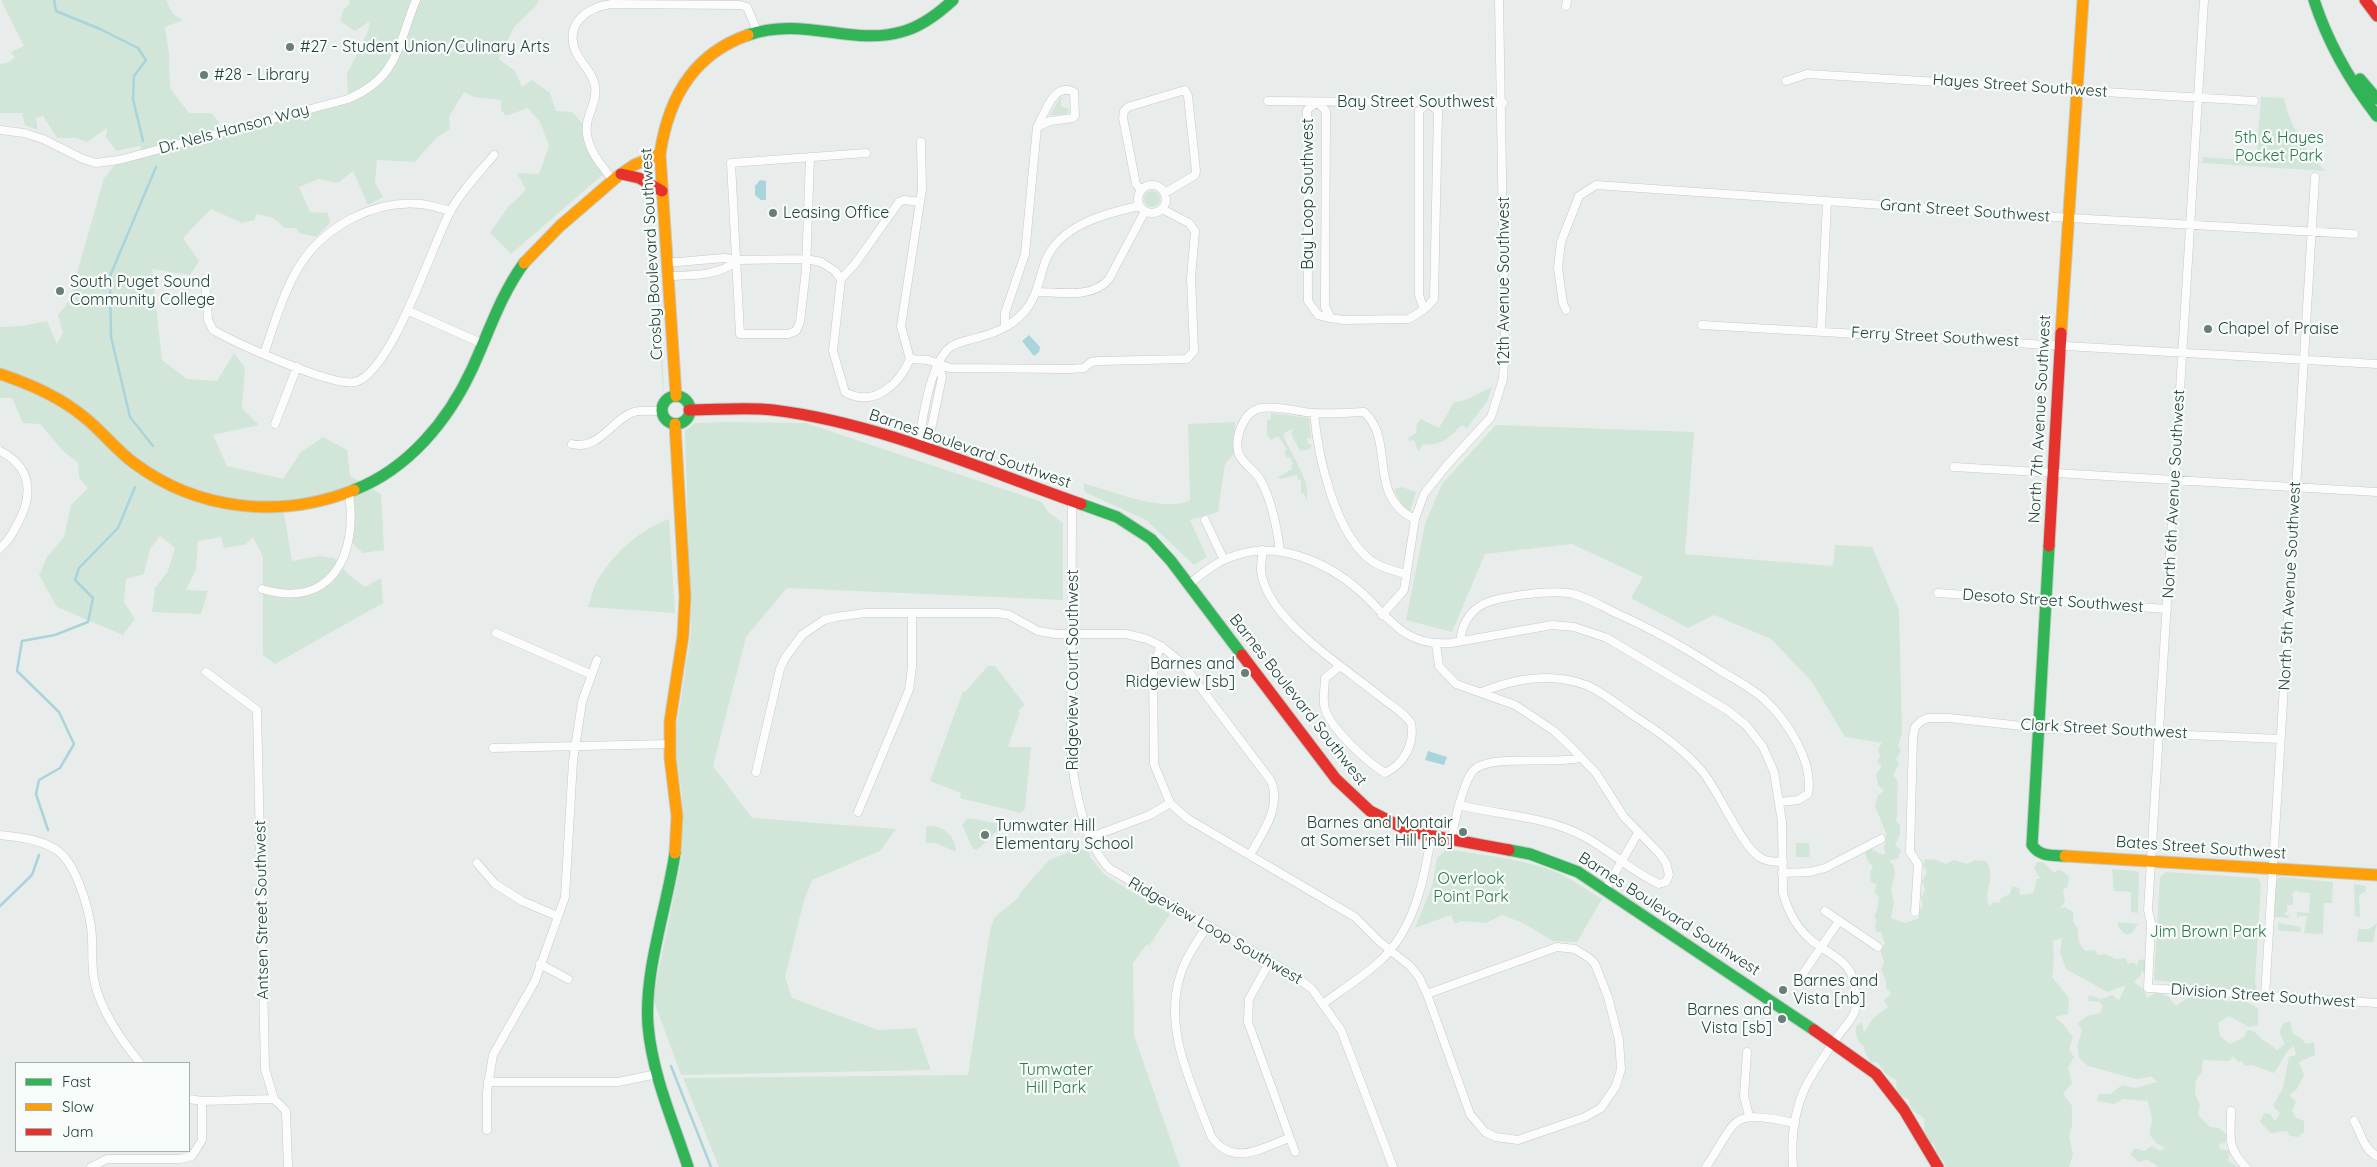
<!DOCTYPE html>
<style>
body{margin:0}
#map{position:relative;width:2377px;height:1167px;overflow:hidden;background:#e8edeb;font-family:Quicksand,sans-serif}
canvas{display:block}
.legend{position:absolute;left:15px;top:1062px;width:175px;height:90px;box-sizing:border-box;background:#f7fbf9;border:1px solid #a3b1ad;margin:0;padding:6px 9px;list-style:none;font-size:15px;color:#24423a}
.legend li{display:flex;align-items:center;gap:10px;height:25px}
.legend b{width:25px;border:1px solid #a3b1ad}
</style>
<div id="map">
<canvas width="2377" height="1167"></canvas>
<ul class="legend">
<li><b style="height:6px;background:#30b455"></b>Fast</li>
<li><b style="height:6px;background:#ff9f0a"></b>Slow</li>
<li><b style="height:6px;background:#e5322d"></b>Jam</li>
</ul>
</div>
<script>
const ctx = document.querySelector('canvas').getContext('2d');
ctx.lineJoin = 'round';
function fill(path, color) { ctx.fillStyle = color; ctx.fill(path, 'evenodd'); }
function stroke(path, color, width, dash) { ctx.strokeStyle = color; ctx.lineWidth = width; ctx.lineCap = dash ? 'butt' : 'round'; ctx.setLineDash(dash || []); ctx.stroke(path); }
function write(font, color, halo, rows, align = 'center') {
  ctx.font = font + ' Quicksand,sans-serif'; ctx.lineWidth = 4.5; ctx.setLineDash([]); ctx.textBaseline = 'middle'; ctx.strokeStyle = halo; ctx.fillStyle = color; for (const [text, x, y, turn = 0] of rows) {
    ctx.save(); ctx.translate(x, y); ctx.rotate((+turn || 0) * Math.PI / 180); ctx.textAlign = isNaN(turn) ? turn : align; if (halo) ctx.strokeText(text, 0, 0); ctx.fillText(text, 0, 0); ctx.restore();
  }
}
fill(new Path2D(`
 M1 0H166L173 14 183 20 165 27 169 54 170 88 189 113H211L219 122 211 134 348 99 347 74 368 31 370 21 355 31 340 21 343 10 350 4 349 0H539L535 7 514 27 499 59 515 71 522 87 532 80 550 93 556 111 572 112 585 126 586 137 606 172 511 254 490 233 508 207 526 190 517 173 539 174 549 146 540 122 528 108 506 116 501 110V100L474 97 464 92 449 117 450 129 436 138 415 162 377 160 375 183 383 197 368 205 353 171 338 183 319 179 299 187 310 212 328 213 330 223 316 237 299 233 296 228H285L273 218 257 214 254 220 242 223 211 209 183 238 199 261 190 275 152 269 162 360 187 379 217 381 234 353 245 368 242 408 259 425 213 435 227 466 283 479 301 452 323 437 347 450 350 476 381 494 384 550 363 553 350 541 349 494 283 508 292 561 319 556 334 558 349 575 365 587 381 578 383 603 275 664 263 655V557L253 537 245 545 224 548 221 537 198 541 196 569 186 590 208 591 201 614 152 612 155 588 168 571 175 548 160 536 150 549 144 574 126 579 124 602 135 619 123 635 57 607 39 575 47 557 64 537 71 505 88 488 79 478 78 463 63 451 40 424 23 423 12 398H0V327L22 326 47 321 57 344 63 333 58 315 69 301 104 178 119 160 142 153 140 146 116 151 106 137 107 128 87 142 76 138H57L43 116 36 118 38 130 25 125 22 113H0V64L7 63 15 58 11 52 24 46Z
 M2261 97 2284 98C2290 127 2305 151 2325 171L2202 163 2203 157 2256 161Z
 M1060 98H1068L1061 99V107L1068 108 1069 112 1066 114 1050 115Z
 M1144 199a8 8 0 1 1 16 0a8 8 0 1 1-16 0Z
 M655 265 658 276 664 391H663Z
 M1492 387 1487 402 1467 428 1462 425C1450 436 1441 447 1424 444L1418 451 1414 440 1409 441 1408 438 1416 433 1417 424 1421 419 1439 428 1454 402C1466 403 1481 391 1492 387Z
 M1271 413 1309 418 1311 438H1307L1308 444H1312L1310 449 1300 451 1291 434 1293 429 1284 433V437C1290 453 1313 484 1306 500L1304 493H1301V479L1298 480 1297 475 1280 479 1278 477 1292 469 1291 465 1293 464 1290 457 1287 458 1284 452 1287 450 1278 436 1271 440 1267 435V420L1271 419Z
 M723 422 806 423 1042 502 1048 512 1063 523V600L787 588 746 637 713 766 752 818 896 829 880 851 812 880 803 904 785 977 792 998 878 1030 916 1028 931 1070 681 1075 653 999 682 856V795L674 744 691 633 685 431 695 423Z
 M1235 422 1234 454 1225 464 1218 512 1190 520 1207 557 1194 565 1146 520 1085 492 1083 483C1109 490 1166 514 1190 500L1188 424Z
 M1496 425 1694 432 1685 554 1833 566 1835 545 1872 547 1899 610 1902 733 1898 746 1901 750 1896 759 1899 764 1893 775 1898 782C1896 796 1899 807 1896 821L1900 825V835L1895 845 1901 850 1898 858 1889 861 1893 864 1895 875 1891 888 1894 903 1891 918 1905 923 1919 918 1918 913 1923 906 1921 898 1925 890 1922 881 1927 872 1923 865 1925 859 1936 860 1946 864 1954 860 1967 864 1975 860 1986 861C1997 879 1983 888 1989 906L1994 902 1999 903 2001 898 2010 894 2012 886 2019 888 2020 895 2033 893 2037 879H2041L2034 869 2037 862H2043L2054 873 2058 870 2064 872 2069 877 2068 886 2063 890 2065 901 2060 909 2065 907 2073 912V921L2078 929C2077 939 2079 945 2086 951L2095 950 2098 955 2105 954 2116 959 2125 958 2128 964 2134 962 2137 966 2138 960 2148 959 2149 968 2145 974 2141 971V975L2134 982 2145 990 2147 998 2157 992 2169 997 2176 1006 2198 990 2206 995 2215 988 2154 980 2160 877 2166 872 2258 878 2261 884 2255 982 2257 989 2254 992 2227 989V1002L2240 998 2258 1008V1025L2249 1027 2229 1016 2218 1023 2220 1036 2230 1044 2244 1037 2247 1030 2254 1031C2261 1040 2269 1043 2277 1050L2285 1044 2279 1032 2283 1024 2290 1021 2293 1034 2300 1037 2306 1044 2314 1042 2315 1055 2299 1062 2304 1075 2297 1089 2289 1095 2296 1102 2292 1111 2296 1118 2304 1121V1132L2298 1137 2290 1136 2287 1131 2271 1133 2260 1122 2264 1113 2270 1114 2275 1121 2280 1113 2273 1106 2283 1088 2289 1057 2296 1055 2294 1046C2283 1053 2282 1063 2274 1073L2252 1065 2245 1066 2242 1061 2238 1062 2233 1056 2229 1061 2203 1060 2202 1072 2196 1080 2195 1094 2200 1105 2198 1115 2210 1127 2219 1128 2227 1135 2225 1143 2219 1144 2220 1149 2230 1151 2228 1161 2238 1167H2155L2158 1166 2147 1160 2139 1162 2130 1154 2135 1148 2144 1151 2152 1146 2160 1151 2165 1148 2156 1143 2149 1134 2152 1120 2148 1101 2123 1099 2114 1104 2097 1101 2099 1094H2110L2122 1085 2135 1088 2157 1082 2152 1077 2136 1079 2088 1066 2079 1058 2077 1046 2082 1030 2078 1023 2087 1016 2100 1013 2103 1006 2099 1002 2088 1001 2089 995 2101 999 2112 995 2119 1000 2126 985 2107 992 2066 969 2060 952 2062 938 2053 941C2054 947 2054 974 2052 977L2069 998 2068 1014 2055 1017 2064 1025 2073 1037 2069 1049 2074 1057 2068 1068 2072 1083 2063 1094 2072 1106V1126L2069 1136 2073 1154 2069 1167H1946C1943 1158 1936 1154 1934 1144L1925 1139 1924 1118 1912 1110 1908 1099 1897 1094 1896 1080 1886 1074 1878 1063 1871 1062 1865 1053 1864 1047C1857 1041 1855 1035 1856 1026L1862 1022 1864 1033 1873 1018 1888 1007 1884 1001 1891 993 1886 988V980L1881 970 1884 962 1880 950 1885 944 1881 932H1876L1875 925 1877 921 1874 915 1877 911 1879 897 1874 892 1877 885 1871 882 1870 872 1873 866 1868 862 1865 853 1870 848 1882 855 1886 853 1884 848 1886 833 1875 806 1878 795 1884 791 1878 785 1876 774 1882 766 1877 762 1880 756 1878 749 1882 743 1845 737 1812 682 1771 639 1714 615 1688 628 1631 598 1643 577 1572 544 1485 554 1452 632 1406 620 1425 524 1442 484Z
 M1402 487 1416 492 1410 512 1401 504 1394 489Z
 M669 519 675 613 588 607C591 599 593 588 597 581 613 554 639 530 669 519Z
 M988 666H995L1025 705 1018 711 1020 712 1008 747H1031L1025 809 1021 813 960 798 961 793 930 781 963 691 965 692Z
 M970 818 999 824 1002 827 977 850 973 849 962 825 967 819Z
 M930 826C944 826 956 837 956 852L936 843H926V827Z
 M1796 843H1809L1810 857H1796Z
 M1079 848 1090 853V857L1104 874 1114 881 1170 914 1149 946 1147 944 1133 963 1134 1035 1180 1167H719L683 1078 968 1075 990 930 995 917 1019 897 1020 893 1049 860Z
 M1447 849C1483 856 1524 858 1558 873 1574 880 1587 890 1602 899L1577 942 1553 941 1523 923 1502 915 1486 923 1461 921 1455 924 1451 915 1415 928 1432 886 1437 858Z
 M2112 869 2136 871 2139 873 2138 913 2131 912V892L2114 891Z
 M2283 877 2333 882 2332 903H2324L2323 934 2304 933 2307 916H2300L2297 919V912L2309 913 2310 893 2298 892 2296 890 2291 896H2293V905H2287V912L2284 914 2289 916V918L2274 917 2276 883 2278 878Z
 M2354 884 2366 886V891L2359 895 2360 917 2355 916Z
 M2118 922 2138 924 2132 933 2126 935 2118 927Z
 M2278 923 2301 927V932L2281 931 2278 929Z
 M2377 923 2373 942H2357L2358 929H2369Z`), '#d1e6d8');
fill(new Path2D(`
 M760 180 766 181V200H761L755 195V186Z
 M1029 335 1040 347 1039 352 1034 356 1022 341Z
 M1428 751 1447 757 1444 765 1425 760Z`), '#a9d4db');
stroke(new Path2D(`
 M54 0 56 11 100 29 138 48 146 60 134 76 133 99 143 141
 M153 446 130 417 111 337 110 276 156 167
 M48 830 36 794 39 780 60 768 74 744 59 712 17 671 22 641 55 635 88 622 93 598 75 580 79 568 118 528 135 487
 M0 906 32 875 39 855
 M671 1066 711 1167`), '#a9d4db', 2.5);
const street = new Path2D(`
 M2204 0 2151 861 2148 910 2151 923 2148 988 2377 1003
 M1566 6 1567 0
 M1786 81 1807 74 2254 101
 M1268 101 1503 103
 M1317 102 1326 111 1325 297V307L1331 318 1318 315 1308 301 1307 110Z
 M0 130 24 133 43 139 83 159 96 163 119 160 348 99C399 77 397 46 416 0
 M921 142 922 189 901 326 910 359 928 360 950 368 1070 369 1084 368 1091 362 1099 361 1187 359 1194 351 1191 278 1195 231 1189 223 1162 209
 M810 157 806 270 800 322 796 331 788 334H740L731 163 866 153
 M613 180C598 162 580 140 589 116 592 106 597 97 595 86 593 72 580 63 575 50 565 23 588 7 611 4L740 5 747 7 757 31
 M1138 199a14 14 0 1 1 28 0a14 14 0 1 1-28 0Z
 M1141 190 1136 184 1123 118 1124 111 1128 107 1185 90 1188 96 1196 171 1195 175 1165 193
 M666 263 724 258 737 260 806 259 821 262 835 271 841 279 833 351 845 392C873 408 899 385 910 359
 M667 276C691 275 719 277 737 260
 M205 279 208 320 213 330C236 343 332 387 355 382 392 373 432 245 450 212 461 191 479 173 494 155
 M841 279 855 264 899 202 904 200 920 202
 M1036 292C1061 292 1092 299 1109 279L1145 211
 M1423 307 1419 295V111L1428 103
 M1566 310 1563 303 1558 268 1561 242 1579 196 1596 185 2070 218 2354 234
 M409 311 481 343
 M1331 318 1343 320 1408 319C1417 315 1428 307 1434 299L1438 111 1428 103
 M1702 325 2377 364
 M1005 327V313L1025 254 1037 127 1050 121 1073 118 1075 116 1074 92C1054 81 1045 113 1037 127
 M1821 330 1827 202
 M264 354C274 325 283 292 300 265 324 227 374 199 421 204 431 205 441 209 451 211
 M1314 413C1318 457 1335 535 1373 562 1383 568 1394 571 1406 574
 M275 424 297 367
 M572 444C599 451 612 419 634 412 642 410 653 411 662 411
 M918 446C923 419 929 368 948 349 954 343 964 341 972 339 993 334 1010 328 1025 311 1037 297 1039 279 1045 262 1059 225 1106 213 1140 206
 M927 449 942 377 939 366
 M0 451C31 467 34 493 18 523 13 532 9 541 0 548
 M1954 467 2377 492
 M1072 500 1071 753C1074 786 1085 846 1110 869L1292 974 1312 989 1341 1030 1393 1167
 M1205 520 1224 560
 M1263 550C1262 557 1261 563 1261 570 1265 619 1347 669 1382 698 1392 706 1404 713 1411 723 1415 744 1404 764 1385 773 1367 762 1331 729 1325 709 1322 700 1325 687 1325 678L1339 667
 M1280 551C1277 528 1272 501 1261 481 1256 470 1240 463 1238 451 1235 436 1244 411 1261 408 1279 405 1296 412 1314 413 1330 414 1347 413 1364 412 1396 440 1366 496 1415 519
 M1189 584C1203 573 1217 561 1234 556 1277 540 1327 562 1360 591 1390 618 1404 647 1451 643L1552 625 1574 627 1607 638 1727 710 1746 725 1763 747 1774 772 1782 822 1783 893C1788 911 1796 927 1810 939 1824 952 1849 959 1853 980 1855 989 1857 1002 1855 1011 1852 1020 1843 1029 1838 1036 1826 1053 1814 1070 1805 1088 1794 1112 1791 1141 1793 1167
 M262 589C332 610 358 554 349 494
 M1938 593 2167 609
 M1382 615 1404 590 1415 519 1424 494 1447 465 1491 417 1503 379 1505 347 1499 0
 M496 633 590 674
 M1461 641C1460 628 1469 613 1480 606 1495 596 1555 589 1573 594 1589 598 1603 607 1618 614 1654 630 1687 649 1721 671 1736 680 1752 688 1765 700 1788 722 1814 762 1808 794L1798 800 1781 802
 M1436 644 1439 666 1456 684 1515 705 1554 731 1569 745 1596 773 1624 817 1659 853 1666 863 1669 875 1666 882 1659 884C1632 872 1611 851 1585 837 1550 817 1499 815 1459 805
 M1161 646 1153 666 1154 764 1170 803 1188 819 1355 917 1380 942 1410 966 1419 977 1427 994 1470 1114 1485 1132 1496 1137 1518 1140 1585 1117 1601 1108 1616 1086 1621 1069 1619 1040 1608 997 1595 964 1589 958 1575 949 1557 947 1427 994
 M206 672 257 710 265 1069 274 1099 286 1111 288 1167
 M1482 692C1516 678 1551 672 1586 685 1603 692 1619 706 1634 716 1659 732 1682 748 1702 771 1719 791 1742 848 1761 858 1767 862 1776 862 1783 862
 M493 748 669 744
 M756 772 780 669 785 658 802 635 824 620 836 617 865 613H998L1009 615 1038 631 1056 634H1126L1147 639 1161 646 1182 663 1271 781C1282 808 1262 833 1250 855
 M858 812 909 690 912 667V613
 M0 835C18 837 39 839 55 849 75 860 88 906 91 927 94 946 90 965 95 984 102 1013 122 1041 140 1063
 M1091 837 1150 815 1170 803
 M1451 840C1454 825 1463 782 1473 771 1488 753 1554 765 1580 758
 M477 863 495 884 522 901 557 916
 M1782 873 1810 872 1825 868 1881 839
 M1605 890 1638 833
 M1825 911 1878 947
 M1915 912 1918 864 1910 852 1913 737 1915 727 1921 721 1928 718H1949L2049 729 2280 739
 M1207 926C1198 941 1186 956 1181 973 1162 1029 1192 1084 1211 1136 1232 1167 1260 1149 1289 1138
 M1270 961 1249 999 1248 1022 1295 1152
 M540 964 568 979
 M1802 975 1839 921
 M2265 996 2315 177
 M1324 1003C1342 990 1362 977 1379 962 1414 930 1424 881 1431 837
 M1747 1052 1744 1096 1749 1116
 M488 1082H618L657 1074
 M189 1099 202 1101 274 1099
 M2231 1111C2231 1137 2226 1147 2246 1167
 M2354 1121C2361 1133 2364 1150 2377 1156
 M487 1130V1092L493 1055 535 981 565 897 573 761 582 702 597 660
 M91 1167 107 1159H180L192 1156 202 1140V1101
 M1706 1167C1740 1116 1728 1110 1795 1123`);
const fast = new Path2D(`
 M2314 0C2328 43 2349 80 2377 116
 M748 35C803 16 852 46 901 32 921 27 938 14 953 0
 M2360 79 2377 99
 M662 410a14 14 0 1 1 28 0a14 14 0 1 1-28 0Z
 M354 490C408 469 448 421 472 369 489 332 500 296 524 263
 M1081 504 1117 517 1151 539 1171 561 1242 655
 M2049 546 2032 845C2040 857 2052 855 2065 856
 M1509 850 1530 854 1578 872 1814 1030
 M675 853C667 907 644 971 648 1025 652 1074 673 1121 688 1167`);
const slow = new Path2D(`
 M524 263 560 226 618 176 634 165 660 154
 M2061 333 2083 0
 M0 374C30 384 60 397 84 417 102 431 116 450 134 463 198 511 281 519 354 490
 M676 396 660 154C668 99 693 54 748 35
 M675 424 685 597 683 636 670 721V758L677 816 675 853
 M2065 856 2377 875`);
const jam = new Path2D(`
 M2365 0 2377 16
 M621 174 639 178 662 191
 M689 410C716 410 746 407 773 410 879 423 981 469 1081 504
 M2049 546 2061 333
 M1242 655 1336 779 1370 811 1411 832 1509 850
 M1814 1030 1876 1074 1904 1110 1938 1167`);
stroke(street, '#c5cac8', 9);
stroke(fast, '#c3cbc8', 13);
stroke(slow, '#c3cbc8', 13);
stroke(jam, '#c3cbc8', 13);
stroke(street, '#fcfcfc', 8);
stroke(fast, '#30b455', 11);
stroke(slow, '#ff9f0a', 11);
stroke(jam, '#e5322d', 11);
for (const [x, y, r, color] of [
 [290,47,5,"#697e78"],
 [204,75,5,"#697e78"],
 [773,213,5,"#697e78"],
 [60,291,5,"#697e78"],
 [2208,329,5,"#697e78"],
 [1245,673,5,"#697e78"],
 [1463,832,5,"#697e78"],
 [985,835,5,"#697e78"],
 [1783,990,5,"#697e78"],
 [1782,1019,5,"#697e78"]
]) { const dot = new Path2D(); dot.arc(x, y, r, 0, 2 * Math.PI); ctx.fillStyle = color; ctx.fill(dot); stroke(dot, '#f7fbf9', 2); }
write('16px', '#24423a', '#f7fbf9', [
 ["#27 - Student Union/Culinary Arts",300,47],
 ["#28 - Library",214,75],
 ["Leasing Office",783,213],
 ["South Puget Sound",70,282],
 ["Community College",70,300],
 ["Chapel of Praise",2218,329],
 ["Barnes and",1235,664,"right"],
 ["Ridgeview [sb]",1235,682,"right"],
 ["Barnes and Montair",1453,823,"right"],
 ["at Somerset Hill [nb]",1453,841,"right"],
 ["Tumwater Hill",995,826],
 ["Elementary School",995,844],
 ["Barnes and",1793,981],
 ["Vista [nb]",1793,999],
 ["Barnes and",1772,1010,"right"],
 ["Vista [sb]",1772,1028,"right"]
], 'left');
write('16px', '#24423a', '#f7fbf9', [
 ["Hayes Street Southwest",2020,86,4],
 ["Bay Street Southwest",1416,102],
 ["Dr. Nels Hanson Way",234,129,-15],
 ["Bay Loop Southwest",1308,194,-90],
 ["Grant Street Southwest",1965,211,4],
 ["Crosby Boulevard Southwest",652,254,-93],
 ["12th Avenue Southwest",1504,281,-90],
 ["Ferry Street Southwest",1935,337,3],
 ["North 7th Avenue Southwest",2040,419,-87],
 ["Barnes Boulevard Southwest",970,449,19],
 ["North 6th Avenue Southwest",2174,494,-87],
 ["North 5th Avenue Southwest",2290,586,-87],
 ["Desoto Street Southwest",2053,601,4],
 ["Ridgeview Court Southwest",1073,670,-90],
 ["Barnes Boulevard Southwest",1298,700,52],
 ["Clark Street Southwest",2104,729,3],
 ["Bates Street Southwest",2201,848,4],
 ["Antsen Street Southwest",262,910,-91],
 ["Barnes Boulevard Southwest",1669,914,33],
 ["Ridgeview Loop Southwest",1215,931,30],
 ["Division Street Southwest",2263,996,4]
]);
write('16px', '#2d7a4b', '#f7fbf9', [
 ["5th & Hayes",2279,138],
 ["Pocket Park",2279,156],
 ["Overlook",1471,879],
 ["Point Park",1471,897],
 ["Jim Brown Park",2208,932],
 ["Tumwater",1056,1070],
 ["Hill Park",1056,1088]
]);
</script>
